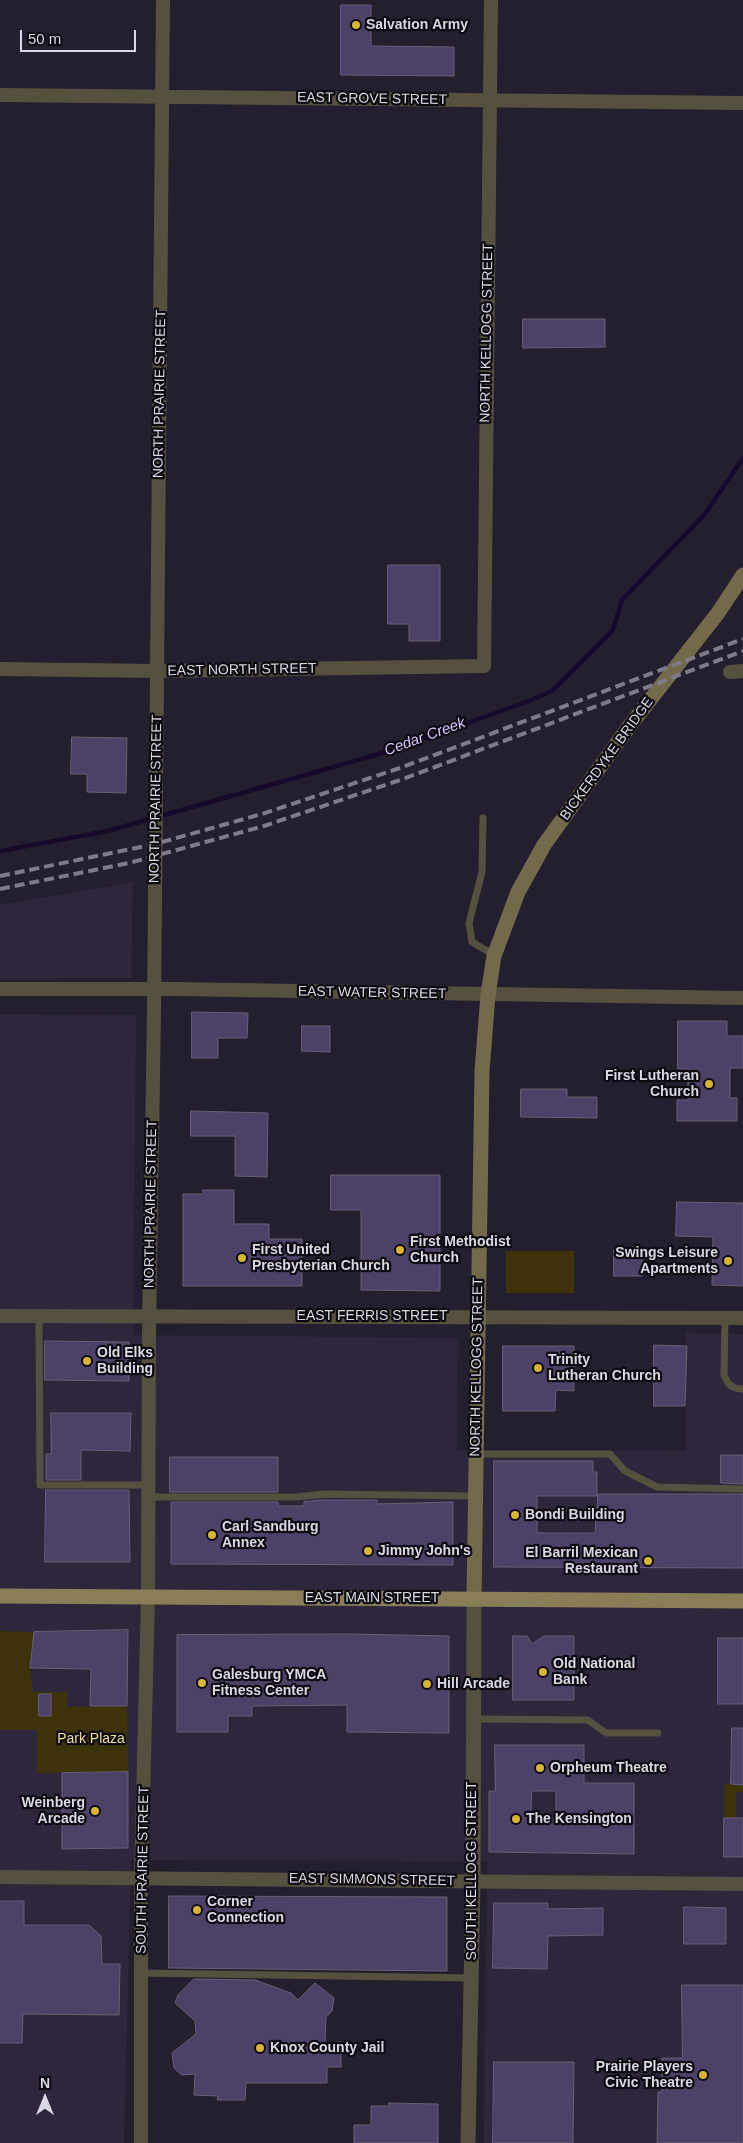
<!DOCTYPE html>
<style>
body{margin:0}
#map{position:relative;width:743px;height:2143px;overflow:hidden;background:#241f2f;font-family:Helvetica,sans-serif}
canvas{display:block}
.north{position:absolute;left:20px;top:2073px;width:50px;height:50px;-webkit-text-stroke:4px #0c0a11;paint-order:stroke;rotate:0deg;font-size:14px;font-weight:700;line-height:20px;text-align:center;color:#dbd8e3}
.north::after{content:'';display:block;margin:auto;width:18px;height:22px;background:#dbd8e3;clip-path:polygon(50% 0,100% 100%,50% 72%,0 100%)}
.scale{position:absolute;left:20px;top:30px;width:116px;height:22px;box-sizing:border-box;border:2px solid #dbd8e3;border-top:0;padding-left:6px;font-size:15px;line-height:18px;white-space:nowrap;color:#dbd8e3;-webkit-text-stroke:4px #0c0a11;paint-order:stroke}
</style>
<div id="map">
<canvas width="743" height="2143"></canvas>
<div class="north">N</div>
<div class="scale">50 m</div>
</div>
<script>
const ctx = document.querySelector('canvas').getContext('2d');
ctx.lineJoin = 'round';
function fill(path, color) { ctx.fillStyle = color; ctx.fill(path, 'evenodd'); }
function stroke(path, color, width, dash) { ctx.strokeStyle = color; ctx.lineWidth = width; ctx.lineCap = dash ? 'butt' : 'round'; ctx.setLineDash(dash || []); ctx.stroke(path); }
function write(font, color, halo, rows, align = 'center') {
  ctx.font = font + ' Helvetica,sans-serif'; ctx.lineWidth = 4.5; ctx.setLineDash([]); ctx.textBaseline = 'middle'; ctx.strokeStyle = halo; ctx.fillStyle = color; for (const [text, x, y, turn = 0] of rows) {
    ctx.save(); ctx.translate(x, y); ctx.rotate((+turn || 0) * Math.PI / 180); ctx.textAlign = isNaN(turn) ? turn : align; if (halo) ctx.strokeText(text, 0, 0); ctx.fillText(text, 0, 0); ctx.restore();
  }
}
fill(new Path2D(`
 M133 882 131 978 0 979V905Z
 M0 1014 136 1015 133 1335 458 1338 457 1450 686 1451V1333L743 1334V2143H484L487 1861 131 1860 124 2143H0Z`), '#2e273c');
fill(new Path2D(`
 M506 1251H574V1293H506Z
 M0 1631 34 1632 30 1668 33 1692H67V1707L127 1706 128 1772 37 1773V1730H0Z
 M724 1784 743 1785V1792H736V1818H724Z`), '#3d320a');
stroke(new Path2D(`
 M0 851 108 831 386 752 526 702 552 691 613 630 622 600 705 514 743 458`), '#17092b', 4.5);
const building = new Path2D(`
 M341 5H371V46L454 47V76L341 75Z
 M523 319H605V347L523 348Z
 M388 565H440V641H409V624H388Z
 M72 737 127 738 126 793 87 792V774H71Z
 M192 1012 248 1013 247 1038H218V1058H192Z
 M678 1021H727V1036H743V1068H730V1098H737V1121H677V1100H688V1069H678Z
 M302 1026H330V1052L302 1051Z
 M521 1089H567V1097H597V1118L521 1117Z
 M191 1111 268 1113 267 1177 235 1176V1136H191Z
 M331 1175H440V1291L361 1290V1210H331Z
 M203 1190H234V1224H269V1239H302V1286H183V1194H203Z
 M677 1202 743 1203V1286L712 1285 713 1237 676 1236Z
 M614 1250 642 1251V1276H614Z
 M45 1341 129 1342V1381L45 1380Z
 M654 1345 687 1346 685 1406H654Z
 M503 1346H574V1391L556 1390 555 1411H503Z
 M51 1413H131L130 1451 81 1450V1480H46V1454H51Z
 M721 1455H743V1484L721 1483Z
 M170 1457H278V1492H170Z
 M494 1461H593V1472H597V1496H537V1533H595L598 1494H743V1568L494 1567Z
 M46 1490H129L130 1562H45Z
 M321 1500H377V1504L453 1502V1565L171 1564V1502H278V1506H304V1502Z
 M128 1630 127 1706H90L91 1669 30 1668 34 1632Z
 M348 1634 449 1636V1733L347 1732V1705L252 1706V1716H228V1732H177V1635Z
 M513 1636H527L532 1644 544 1636H574V1700H513Z
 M718 1638H743V1704H718Z
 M39 1694H51V1716H39Z
 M732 1728H743V1785L731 1784Z
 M495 1745H584V1783H634V1854L489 1852V1791H495ZM532 1791H556V1819L531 1818Z
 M128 1772V1848L62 1849V1773Z
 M724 1818H743V1857H724Z
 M169 1896 447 1897V1971L169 1968Z
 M0 1901H24V1925H89L101 1936 102 1964H120L119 2015 23 2014 22 2043H0Z
 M494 1903H548V1909L603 1908V1935L548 1936 547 1969 493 1968Z
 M684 1907 726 1908V1944H684Z
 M194 1979 255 1980 291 1993 298 2000 315 1983 334 1998 332 2011 326 2017 325 2043 341 2042V2067H327V2083H246L245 2100H217L218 2096 194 2095 195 2074 182 2075 174 2068 172 2053 196 2034 195 2021 175 2003 178 1995Z
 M682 1985H743V2143H657L658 2092H662V2058H682Z
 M494 2062H574L573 2143H493Z
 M389 2103 438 2104V2143H354V2125H371V2106H389Z`);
fill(building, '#4e4168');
stroke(building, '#676174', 1);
stroke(new Path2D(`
 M483 818 482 872 469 923 472 942 494 955
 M39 1316 40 1485H148
 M725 1318 724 1375C728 1385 732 1389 743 1389
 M476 1454H610L625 1471 657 1487 743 1489
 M148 1497H297L325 1494 475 1496
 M474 1719 588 1720 606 1733H658
 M141 1973 471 1978`), '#56513e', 7);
stroke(new Path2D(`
 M0 95 743 103
 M0 669 157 671 484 666 491 0
 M730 672 743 671
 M0 989H174L743 998
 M0 1316 743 1318
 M0 1877 743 1884
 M141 2143V1878L148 1597 149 1334 154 1011 163 0`), '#56513e', 14);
stroke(new Path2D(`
 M468 2143 473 1881 474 1599`), '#56513e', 15);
stroke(new Path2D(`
 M474 1599 482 1071 488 995 494 956 518 892 544 845 628 728 718 613 743 575`), '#736a4c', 15);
stroke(new Path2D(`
 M0 1596 743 1601`), '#897e57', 15);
stroke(new Path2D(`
 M0 876 155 844 262 814 400 768 743 639
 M0 889 129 863 264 826 403 779 743 651`), '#7f7b89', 4, [10, 5]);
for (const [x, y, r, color] of [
 [356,25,5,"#d6b534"],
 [709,1084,5,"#d6b534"],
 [400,1250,5,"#d6b534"],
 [242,1258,5,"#d6b534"],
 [728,1261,5,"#d6b534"],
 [87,1361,5,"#d6b534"],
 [538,1368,5,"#d6b534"],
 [515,1515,5,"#d6b534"],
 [212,1535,5,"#d6b534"],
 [368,1551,5,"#d6b534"],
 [648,1561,5,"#d6b534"],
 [543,1672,5,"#d6b534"],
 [202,1683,5,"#d6b534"],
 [427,1684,5,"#d6b534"],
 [540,1768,5,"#d6b534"],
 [95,1811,5,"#d6b534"],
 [516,1819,5,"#d6b534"],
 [197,1910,5,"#d6b534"],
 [260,2048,5,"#d6b534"],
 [703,2075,5,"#d6b534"]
]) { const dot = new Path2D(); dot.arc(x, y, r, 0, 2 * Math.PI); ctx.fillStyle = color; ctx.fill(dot); stroke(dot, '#0c0a11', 2); }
write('bold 14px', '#dbd8e3', '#0c0a11', [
 ["Salvation Army",366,25],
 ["First Lutheran",699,1076,"right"],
 ["Church",699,1092,"right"],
 ["First Methodist",410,1242],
 ["Church",410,1258],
 ["First United",252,1250],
 ["Presbyterian Church",252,1266],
 ["Swings Leisure",718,1253,"right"],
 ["Apartments",718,1269,"right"],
 ["Old Elks",97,1353],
 ["Building",97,1369],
 ["Trinity",548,1360],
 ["Lutheran Church",548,1376],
 ["Bondi Building",525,1515],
 ["Carl Sandburg",222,1527],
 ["Annex",222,1543],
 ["Jimmy John's",378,1551],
 ["El Barril Mexican",638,1553,"right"],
 ["Restaurant",638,1569,"right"],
 ["Old National",553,1664],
 ["Bank",553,1680],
 ["Galesburg YMCA",212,1675],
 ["Fitness Center",212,1691],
 ["Hill Arcade",437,1684],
 ["Orpheum Theatre",550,1768],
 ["Weinberg",85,1803,"right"],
 ["Arcade",85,1819,"right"],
 ["The Kensington",526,1819],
 ["Corner",207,1902],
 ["Connection",207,1918],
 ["Knox County Jail",270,2048],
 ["Prairie Players",693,2067,"right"],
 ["Civic Theatre",693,2083,"right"]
], 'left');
write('14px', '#dbd8e3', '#0c0a11', [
 ["EAST GROVE STREET",372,99,1],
 ["NORTH KELLOGG STREET",487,333,-89],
 ["NORTH PRAIRIE STREET",160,394,-89],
 ["EAST NORTH STREET",242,670,-1],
 ["BICKERDYKE BRIDGE",607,759,-54],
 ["NORTH PRAIRIE STREET",156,799,-89],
 ["EAST WATER STREET",372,993,1],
 ["NORTH PRAIRIE STREET",151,1204,-89],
 ["EAST FERRIS STREET",372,1316],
 ["NORTH KELLOGG STREET",477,1367,-89],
 ["EAST MAIN STREET",372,1598],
 ["SOUTH PRAIRIE STREET",143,1870,-89],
 ["SOUTH KELLOGG STREET",472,1871,-90],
 ["EAST SIMMONS STREET",372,1880,1]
]);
write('14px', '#f5df94', '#0c0a11', [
 ["Park Plaza",91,1739]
]);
write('italic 15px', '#d6c5fc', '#0c0a11', [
 ["Cedar Creek",425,737,-20]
]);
</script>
